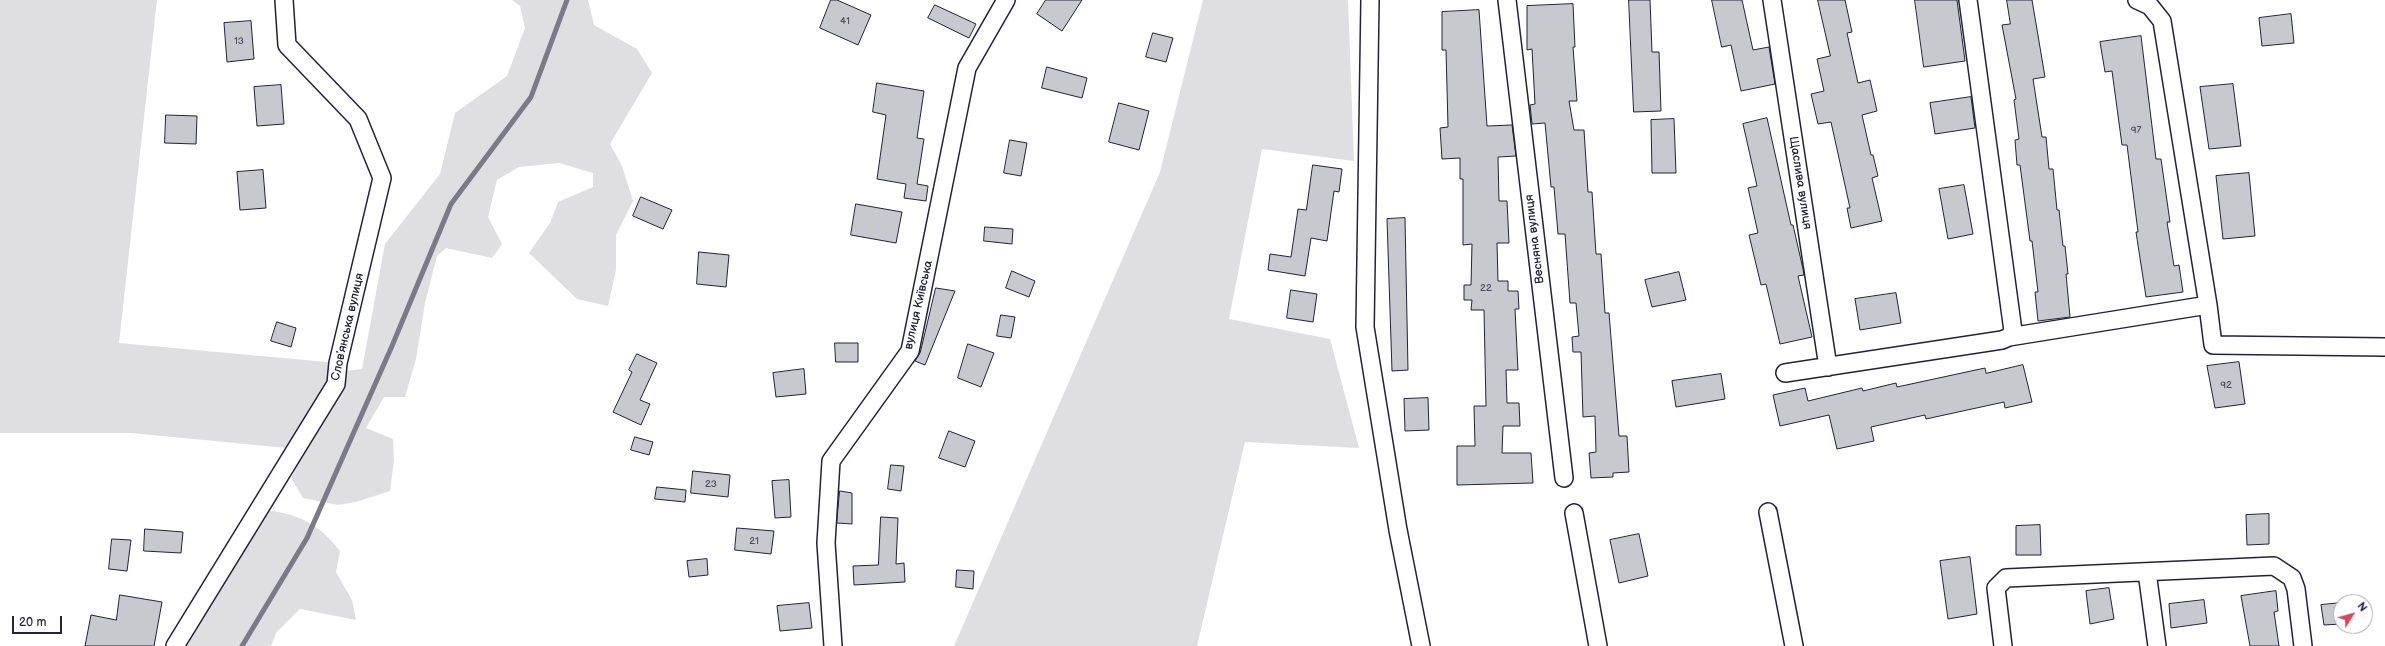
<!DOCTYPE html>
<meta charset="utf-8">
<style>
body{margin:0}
#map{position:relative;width:2385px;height:646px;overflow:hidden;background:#fff;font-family:"Balsamiq Sans",sans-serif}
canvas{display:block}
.north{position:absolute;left:2333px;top:594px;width:40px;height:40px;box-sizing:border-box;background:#fff;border:1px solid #a7a7b1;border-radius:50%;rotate:53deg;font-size:11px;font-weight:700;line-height:16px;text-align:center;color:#22223b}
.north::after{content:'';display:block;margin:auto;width:14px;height:18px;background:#d1495b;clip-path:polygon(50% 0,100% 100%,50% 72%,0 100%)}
.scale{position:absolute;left:12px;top:616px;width:50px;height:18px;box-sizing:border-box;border:2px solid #22223b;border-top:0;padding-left:5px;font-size:12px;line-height:14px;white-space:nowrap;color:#22223b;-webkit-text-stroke:3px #fff;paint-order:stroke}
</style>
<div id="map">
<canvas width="2385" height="646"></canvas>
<div class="north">N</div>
<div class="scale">20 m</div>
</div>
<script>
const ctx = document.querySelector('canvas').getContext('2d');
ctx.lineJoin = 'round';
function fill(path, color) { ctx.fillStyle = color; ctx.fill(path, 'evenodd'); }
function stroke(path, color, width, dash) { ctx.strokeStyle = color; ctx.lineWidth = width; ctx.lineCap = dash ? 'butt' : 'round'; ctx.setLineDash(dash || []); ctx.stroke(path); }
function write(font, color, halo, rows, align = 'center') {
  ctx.font = font + ' "Balsamiq Sans",sans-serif'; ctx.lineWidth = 3.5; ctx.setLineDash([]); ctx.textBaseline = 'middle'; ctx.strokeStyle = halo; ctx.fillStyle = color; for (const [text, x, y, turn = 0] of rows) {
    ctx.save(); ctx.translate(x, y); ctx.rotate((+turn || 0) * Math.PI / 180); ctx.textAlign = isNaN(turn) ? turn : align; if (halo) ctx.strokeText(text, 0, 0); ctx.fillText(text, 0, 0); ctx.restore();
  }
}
fill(new Path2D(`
 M0 0H157L119 343 338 363 297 449 131 433H0Z
 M512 0H588L594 25 637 49 652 73 610 144 622 166 633 201 616 235V270L608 306 577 299 529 253 550 223 558 202 593 187V173L559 163 519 167 497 180 488 217 502 244 492 258 446 248 437 256 425 303 416 359 405 397H384L366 428 393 439 394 460 390 491 356 502 338 505 303 498 291 478 347 371 362 369 385 244 440 174 455 113 507 76 525 28 520 6Z
 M1203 0H1348L1354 161 1262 149 1229 319 1330 339 1359 448 1245 442 1197 646H954L1160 172Z
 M265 510C299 514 319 524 340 551L336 572 352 600 356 620 300 609 276 633 271 646H187Z`), '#dfdfe2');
stroke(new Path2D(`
 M242 646 307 538 392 346 451 204 531 97 567 0`), '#7a7a88', 5);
const building = new Path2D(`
 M831 0H837L871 15 858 45 820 28Z
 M1046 0H1082L1062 31 1037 14Z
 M1629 0H1650L1652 52H1659L1661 111 1634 112Z
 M1712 0H1742L1753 50 1769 47 1775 84 1741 91 1731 45 1722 47Z
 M1818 0H1845L1852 32 1847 33 1858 83 1870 80 1877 111 1862 115 1871 155H1873L1878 176 1872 178 1882 221 1851 228 1847 208H1850L1831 122 1818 124 1811 94 1824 91 1817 59 1830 56Z
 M1915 0H1957L1965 61 1924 67Z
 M2007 0H2032L2045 77 2033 79 2042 137H2046L2049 169H2053L2057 210H2059L2063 246H2065L2068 274H2066L2070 317 2038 321 2035 292H2038L2032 241H2030L2020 165H2017L2015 140 2019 139 2014 100 2016 99 2002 25 2010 24Z
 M1573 4 1575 47H1573L1577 101H1569L1574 130H1584L1588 192H1592L1596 254H1601L1605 313H1609L1619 436H1627L1629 472 1613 473V477L1591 478 1589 453 1596 452 1595 416 1583 417 1581 352H1573L1572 337 1579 336 1576 303H1570L1565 234H1558L1554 187H1551L1545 123 1532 124 1530 105 1535 104 1532 49 1527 50V6Z
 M935 5 976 24 969 38 928 18Z
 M1479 10 1487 126 1512 125 1516 156 1498 157 1499 201H1507L1509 243H1497L1498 281H1508V291H1518L1519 309H1515L1518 370H1506L1507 403H1519L1520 426H1503L1502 453H1531L1533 483 1457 485V446H1475L1474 406H1486L1484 310H1471L1472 300H1464V285H1471L1472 244 1463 245V179H1460V158L1442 159 1440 128 1448 127 1446 50H1442V12Z
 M2291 14 2294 43 2262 46 2259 18Z
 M251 21 254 59 227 62 224 23Z
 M1153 33 1173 38 1166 62 1146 57Z
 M2141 36 2156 159H2161L2170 222H2167L2174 266 2179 265 2183 292 2146 297 2136 232H2138L2127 145H2122L2112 71 2105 72 2100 42Z
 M1047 67 1087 78 1082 98 1042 88Z
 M877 83 924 91 917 138 924 139 917 184 928 186 926 201 904 198 906 184 877 179 886 115 873 112Z
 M2233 84 2241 146 2209 149 2200 87Z
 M281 85 284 124 257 126 254 87Z
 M1971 97 1975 128 1935 134 1930 103Z
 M1119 103 1149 111 1139 150 1109 142Z
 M166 115 197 116 196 144 165 143Z
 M1767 118 1791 225H1793L1803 269 1804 275 1798 276 1812 337 1780 344 1766 284 1761 285 1749 235 1758 233 1748 188 1757 186 1743 124Z
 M1674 119 1676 173H1652L1651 120Z
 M1010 140 1027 143 1021 176 1004 173Z
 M1313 165 1342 169 1339 192 1334 191 1327 241 1311 238 1305 276 1268 270 1270 254 1291 257 1298 209 1306 210Z
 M263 170 266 208 240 210 237 172Z
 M2249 173 2255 236 2223 239 2216 176Z
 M1964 185 1973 234 1948 239 1939 189Z
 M641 197 672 210 663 229 633 216Z
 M856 204 902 212 896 243 851 235Z
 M1405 218 1408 370 1392 371 1387 219Z
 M985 227 1013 229 1012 244 984 241Z
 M699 252 729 255 726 287 697 284Z
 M1012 271 1035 281 1029 297 1006 288Z
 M1679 272 1686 300 1652 307 1645 280Z
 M936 288 955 291 925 365 915 361 920 353Z
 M1291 290 1317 294 1313 322 1287 318Z
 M1896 293 1901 323 1860 330 1855 299Z
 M1001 315 1015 317 1011 338 997 336Z
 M277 322 296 328 291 347 271 341Z
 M835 343H858V362H836Z
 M968 344 994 353 981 387 958 378Z
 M637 354 657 363 640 400 650 404 641 425 613 412 632 372 629 370Z
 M2239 362 2245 404 2215 408 2207 366Z
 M2023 365 2032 402 2005 408 2004 402 1926 419 1925 415 1871 427 1874 441 1837 449 1829 415 1780 426 1773 395 1805 388 1808 401 1862 388 1863 391 1896 383 1897 387 1985 368 1986 373Z
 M804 369 806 394 776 397 773 373Z
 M1721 374 1725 399 1676 407 1672 381Z
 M1428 398 1429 430 1405 431 1404 399Z
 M949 431 975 441 965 467 939 458Z
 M635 437 653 442 649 455 631 450Z
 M891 465 904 466 901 491 888 489Z
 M693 471 730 475 728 497 691 493Z
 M789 480 791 517 775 518 772 481Z
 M657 487 686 490 685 502 655 499Z
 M840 491 852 493V524L837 523Z
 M2269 514V544L2247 545 2246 515Z
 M881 517 898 518 896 564 904 563 905 582 854 585 853 566 878 565Z
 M2040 525 2041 555H2016V526Z
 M737 528 774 531 771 554 735 550Z
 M145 529 183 532 181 553 144 551Z
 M1639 534 1648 576 1619 583 1610 540Z
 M112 539 131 540 127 571 109 569Z
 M1970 557 1977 614 1948 619 1940 561Z
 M707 559 708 575 689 577 687 561Z
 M957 570 974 571 973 589 956 587Z
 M2109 588 2114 619 2090 624 2086 591Z
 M2276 591 2278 611 2274 612 2279 646H2250L2241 596Z
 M120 595 162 602 154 646H85L91 615 116 620Z
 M2204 600 2207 623 2171 628 2169 604Z
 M809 603 812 628 780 631 777 606Z
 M2341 603V624L2324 625 2321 605Z`);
fill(building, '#c8c8cf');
stroke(building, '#22223b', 1);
const minor = new Path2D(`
 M1370 0 1365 327 1398 530 1421 646
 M1507 0 1564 478
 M1772 0 1828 367
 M2208 305 2213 345 2385 347
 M2009 337 2208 305 2162 21 2150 6 2137 0
 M1785 373 2002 340 2009 337 2013 331 1968 0
 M1768 512 1794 646
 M1574 513 1598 646
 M2147 572 2157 646
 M175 646 336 384 338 363 382 178 358 119 287 45 284 0
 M833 646 826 543 831 461 910 351 967 68 1006 0
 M2003 646 1996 588 2006 578 2274 566 2292 578 2296 589 2303 646`);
stroke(minor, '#22223b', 20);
stroke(minor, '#fff', 17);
write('10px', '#4c4c60', null, [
 ["41",845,21],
 ["13",239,41],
 ["97",2136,130],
 ["22",1486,288],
 ["92",2226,385],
 ["23",711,484],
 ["21",754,541]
]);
write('12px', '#22223b', '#fff', [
 ["Щаслива вулиця",1800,183,81],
 ["Весняна вулиця",1535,239,-97],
 ["вулиця Київська",919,305,-77],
 ["Словʼянська вулиця",348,327,-77]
]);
</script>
